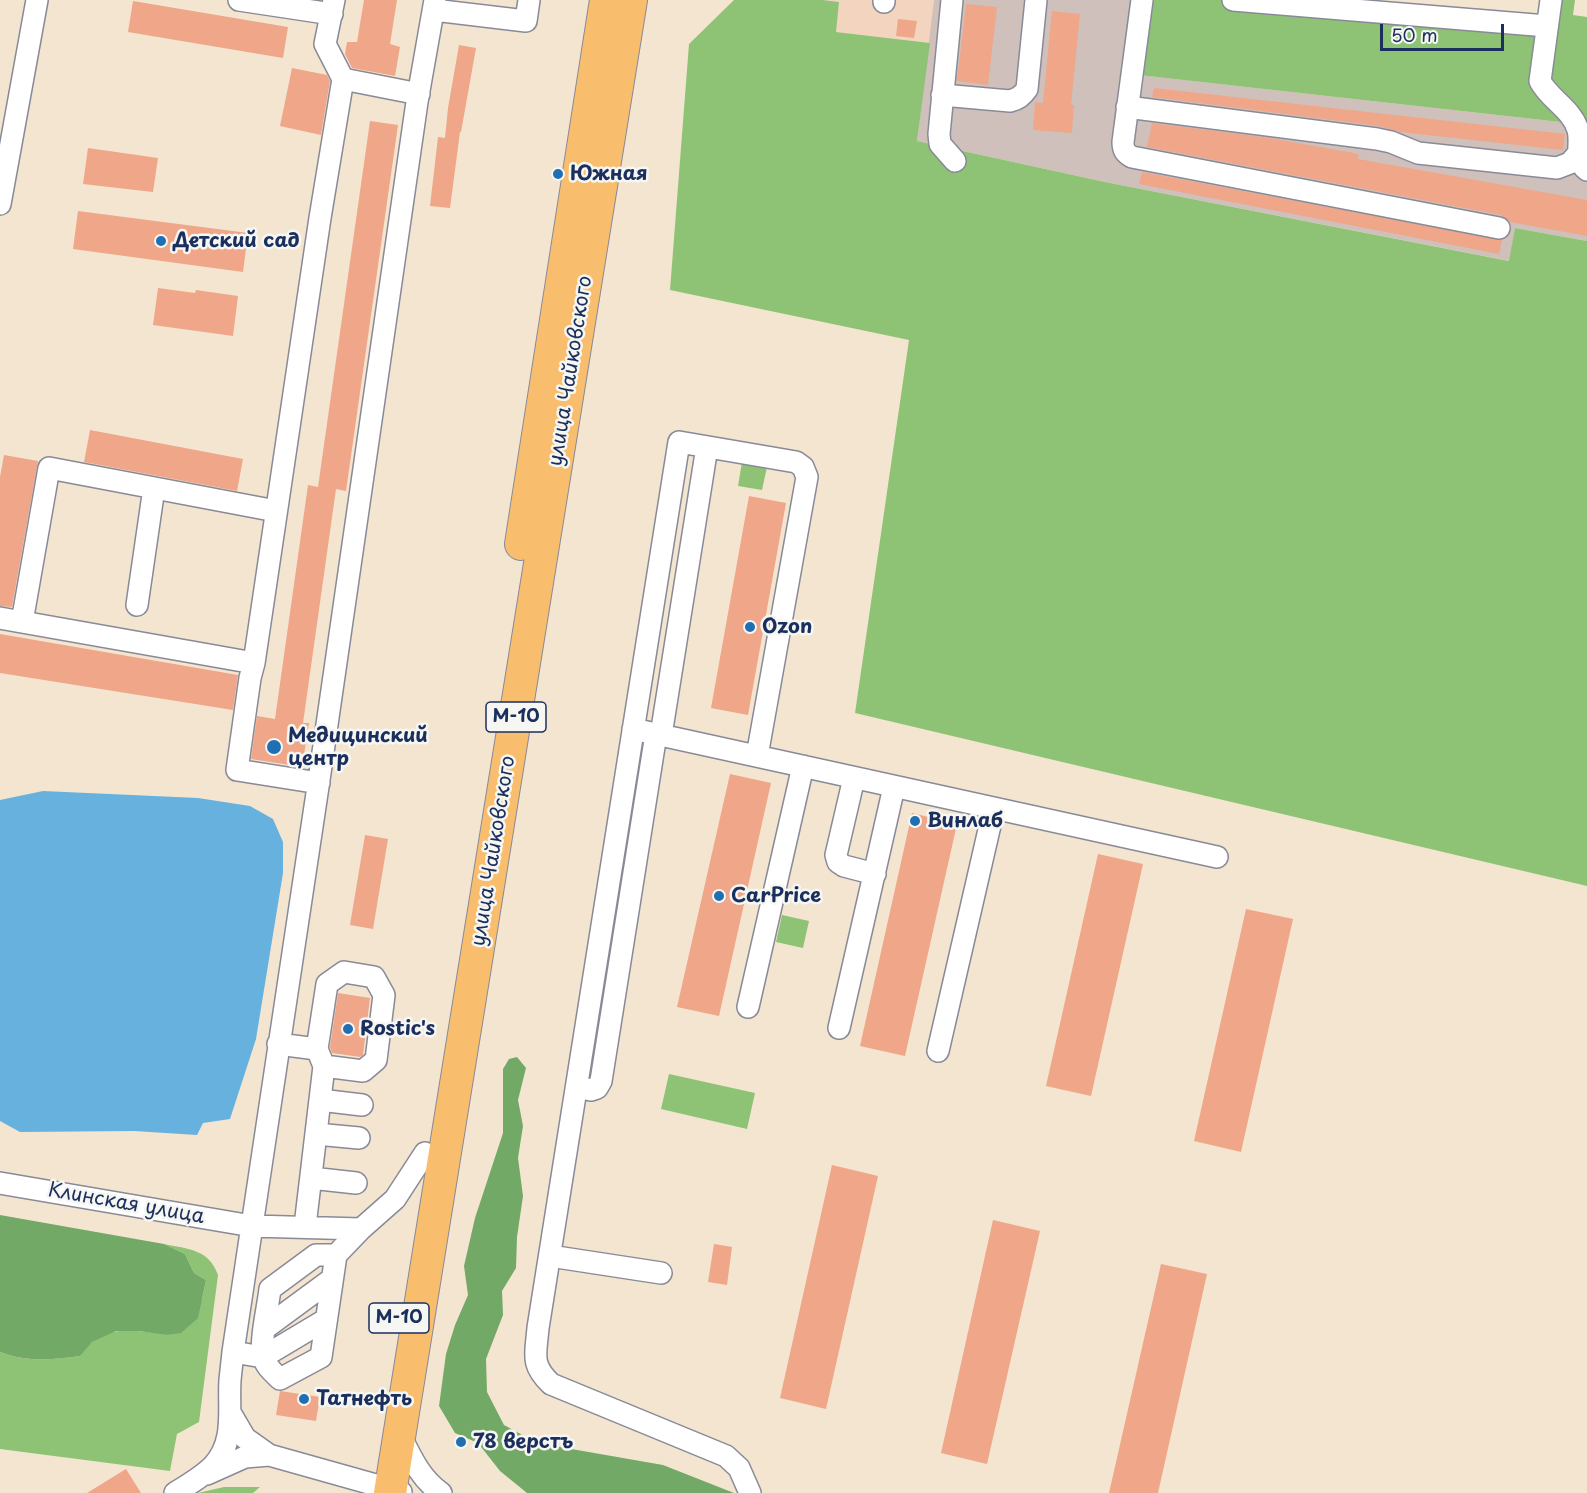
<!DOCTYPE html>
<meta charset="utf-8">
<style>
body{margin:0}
#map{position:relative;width:1587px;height:1493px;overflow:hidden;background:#f4e5d0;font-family:"Playpen Sans",sans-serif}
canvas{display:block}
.scale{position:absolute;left:1380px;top:24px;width:124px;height:27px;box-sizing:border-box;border:3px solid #1b2f5e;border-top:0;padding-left:8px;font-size:18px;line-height:21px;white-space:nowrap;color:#1b2f5e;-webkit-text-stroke:4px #f6f6f2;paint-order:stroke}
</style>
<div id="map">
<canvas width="1587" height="1493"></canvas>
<div class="scale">50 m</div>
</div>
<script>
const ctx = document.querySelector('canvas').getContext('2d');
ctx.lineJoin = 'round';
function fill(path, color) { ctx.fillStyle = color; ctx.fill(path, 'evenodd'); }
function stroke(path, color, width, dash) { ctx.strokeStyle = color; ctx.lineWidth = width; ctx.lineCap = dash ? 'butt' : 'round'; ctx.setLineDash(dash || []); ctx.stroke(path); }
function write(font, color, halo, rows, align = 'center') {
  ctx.font = font + ' "Playpen Sans",sans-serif'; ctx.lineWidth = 5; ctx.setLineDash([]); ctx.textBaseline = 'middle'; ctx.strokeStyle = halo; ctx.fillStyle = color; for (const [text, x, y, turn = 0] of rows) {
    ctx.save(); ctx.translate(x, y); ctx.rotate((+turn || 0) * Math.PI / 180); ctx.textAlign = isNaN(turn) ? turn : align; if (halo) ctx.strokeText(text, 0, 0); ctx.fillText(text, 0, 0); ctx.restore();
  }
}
fill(new Path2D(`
 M823 0H934L930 43 835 32 839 2Z`), '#f3d4bf');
fill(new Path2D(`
 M934 0H1130L1122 73 1587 125V241L1515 228 1510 261 1105 182 917 141Z`), '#cfc0bb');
fill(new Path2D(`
 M734 0H823L839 2 836 32 930 43 917 141 1105 182 1509 261 1515 228 1587 241V886L855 713 909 340 670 290 689 44Z
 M1130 0H1316L1548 17 1551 0H1575L1573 15 1587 17V125L1121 73Z
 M742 462 767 467 762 490 738 486Z
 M782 915 809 921 803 948 776 942Z
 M669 1074 755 1093 747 1129 661 1109Z
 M164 1244C188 1249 209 1249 218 1275L199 1422 177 1434 170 1471 0 1449V1352C26 1362 52 1360 80 1356 83 1352 87 1345 92 1342 113 1325 141 1331 166 1335L202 1299 206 1280 194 1273 185 1254Z
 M224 1487H260L253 1493H198Z`), '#8ec376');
fill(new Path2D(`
 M517 1057 526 1068 518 1100 523 1126 518 1158 523 1196 517 1237 516 1268 502 1291 503 1315 486 1359 487 1392 504 1425 537 1443 663 1465 734 1493H527L500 1471 478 1443 455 1433 439 1406 446 1354 455 1325 468 1295 464 1266 475 1218 503 1133V1069L509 1059Z
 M0 1215 164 1244 185 1254 194 1273 206 1280 198 1318 181 1333 166 1335 139 1331H116L92 1342 80 1356C53 1360 26 1362 0 1352Z`), '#72a967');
fill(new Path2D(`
 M43 791 198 798 250 806 273 819 283 842V873L256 1039 230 1119 203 1123 197 1135 134 1131 20 1132 0 1121V800Z`), '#67b1df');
fill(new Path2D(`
 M364 0H397L390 44 400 47 395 76 352 68 345 54 347 42H357Z
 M133 1 288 27 283 58 128 32Z
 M966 4 997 7 988 85 957 81Z
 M1052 11 1080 14 1071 105H1074L1072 133 1033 130 1035 102 1043 103Z
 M898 19 917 21 914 38 896 36Z
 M459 45 476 48 461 132H460L450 208 430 206 438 137 445 138 448 108Z
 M292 68 327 75 330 81 321 135 280 126Z
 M1154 88 1565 134 1563 150 1400 132 1379 126 1152 97Z
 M370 121 398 125 346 491 336 489 303 723H309L302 767 251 759 257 716 275 719 308 485 318 487Z
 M1152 123 1270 138 1359 154 1358 159 1587 200V236L1510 222 1501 215 1147 147Z
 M88 148 158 158 153 192 83 184Z
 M1142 172 1502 240 1499 254 1139 184Z
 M78 211 248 233 243 272 73 249Z
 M158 288 195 293 196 290 238 296 233 336 153 325Z
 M90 430 243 459 237 491 84 462Z
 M4 455 38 461 12 607 0 606V477Z
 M749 496 786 503 748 715 711 708Z
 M0 634 238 675 233 710 0 673Z
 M730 774 771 783 719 1016 677 1007Z
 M912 813 957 824 905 1056 860 1046Z
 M365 835 388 839 373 929 350 925Z
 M1098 854 1143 864 1091 1096 1046 1086Z
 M1246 909 1293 919 1241 1152 1194 1141Z
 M338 993 370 998 363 1055 360 1057 332 1053 330 1047Z
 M832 1165 878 1176 826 1409 780 1398Z
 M993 1220 1040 1231 987 1464 941 1453Z
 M714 1244 732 1247 727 1285 708 1282Z
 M1161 1264 1207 1274 1158 1493H1109Z
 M280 1391 320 1397 316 1421 276 1415Z
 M126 1469 141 1493H87Z`), '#efa689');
const minor = new Path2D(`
 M239 0 332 14
 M334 0 325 44 343 79 419 94
 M952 0 939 134 940 144 955 161
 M1142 0 1123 142C1123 150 1125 153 1132 157L1499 228
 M1233 0 1547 26
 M1551 0 1540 81C1550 100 1572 109 1578 130 1582 145 1573 159 1587 170
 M884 2V0
 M434 10 526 21 529 0
 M942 95 1010 101C1018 99 1022 96 1027 89L1036 0
 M1127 107 1377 139 1391 142 1418 153 1557 168 1570 163 1577 155
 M0 204 37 0
 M137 605 154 488
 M0 618 254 663 320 218 343 79
 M22 622 49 468 276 511
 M254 663 250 678 237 770 319 783
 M633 729 1217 857
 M661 735 707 447
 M854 778 836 855 838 862 844 866 875 874
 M344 972 374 977 384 995 376 1060 363 1071 324 1066 317 1049 327 984Z
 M748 1007 803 766
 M839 1028 894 787
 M278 1044 317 1049
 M938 1051 994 808
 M577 1087 591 1090 597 1088 601 1081 656 734
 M320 1100 362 1105
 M316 1134 359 1138
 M311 1178 356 1183
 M0 1183 252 1226 361 1229 395 1199 425 1153
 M305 1226 324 1066
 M336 1255 321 1357 280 1379C273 1372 265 1366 263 1356 260 1339 268 1307 270 1289L316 1255H336L361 1229
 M550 1256 661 1273
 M264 1329 332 1279
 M233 1352 263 1357 325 1320
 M231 1414 245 1438 269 1455 401 1492
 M400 1435C411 1457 420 1478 441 1493
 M207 1474 245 1457 269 1455
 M175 1493C188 1485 202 1477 213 1466 236 1441 228 1410 230 1380 231 1371 232 1362 233 1352L319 780 417 102 435 0
 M750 1493 739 1468 726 1456 551 1384C530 1364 536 1354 538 1328L679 442 796 462 803 467 807 477 757 756`);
const highway = new Path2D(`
 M521 544 606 0
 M390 1493 631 0`);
stroke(minor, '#888a97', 24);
stroke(highway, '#888a97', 34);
stroke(minor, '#fff', 21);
stroke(highway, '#f9be6d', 32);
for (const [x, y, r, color] of [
 [558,174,6,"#1f6fb2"],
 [161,241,6,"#1f6fb2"],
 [750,627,6,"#1f6fb2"],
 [274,747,8,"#1f6fb2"],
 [915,821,6,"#1f6fb2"],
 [719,896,6,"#1f6fb2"],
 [348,1029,6,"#1f6fb2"],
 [304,1399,6,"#1f6fb2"],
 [461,1442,6,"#1f6fb2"]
]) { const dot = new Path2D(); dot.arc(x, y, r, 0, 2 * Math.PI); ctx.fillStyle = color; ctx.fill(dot); stroke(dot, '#f6f6f2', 2); }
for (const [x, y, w] of [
 [516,717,60],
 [399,1318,60]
]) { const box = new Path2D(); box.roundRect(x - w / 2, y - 15, w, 30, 4.5); ctx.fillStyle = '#f6f6f2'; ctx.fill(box); stroke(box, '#1b2f5e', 1.5); }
write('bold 18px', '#1b2f5e', null, [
 ["М-10",516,717],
 ["М-10",399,1318]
]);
write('bold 20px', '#1b2f5e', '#f6f6f2', [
 ["Южная",570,174],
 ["Детский сад",173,241],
 ["Ozon",762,627],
 ["Медицинский",288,736],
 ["центр",288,759],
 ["Винлаб",927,821],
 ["CarPrice",731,896],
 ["Rostic's",360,1029],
 ["Татнефть",316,1399],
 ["78 верстъ",473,1442]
], 'left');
write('20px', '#1b2f5e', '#f6f6f2', [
 ["улица Чайковского",571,371,-81],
 ["улица Чайковского",494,851,-81],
 ["Клинская улица",126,1204,10]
]);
</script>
